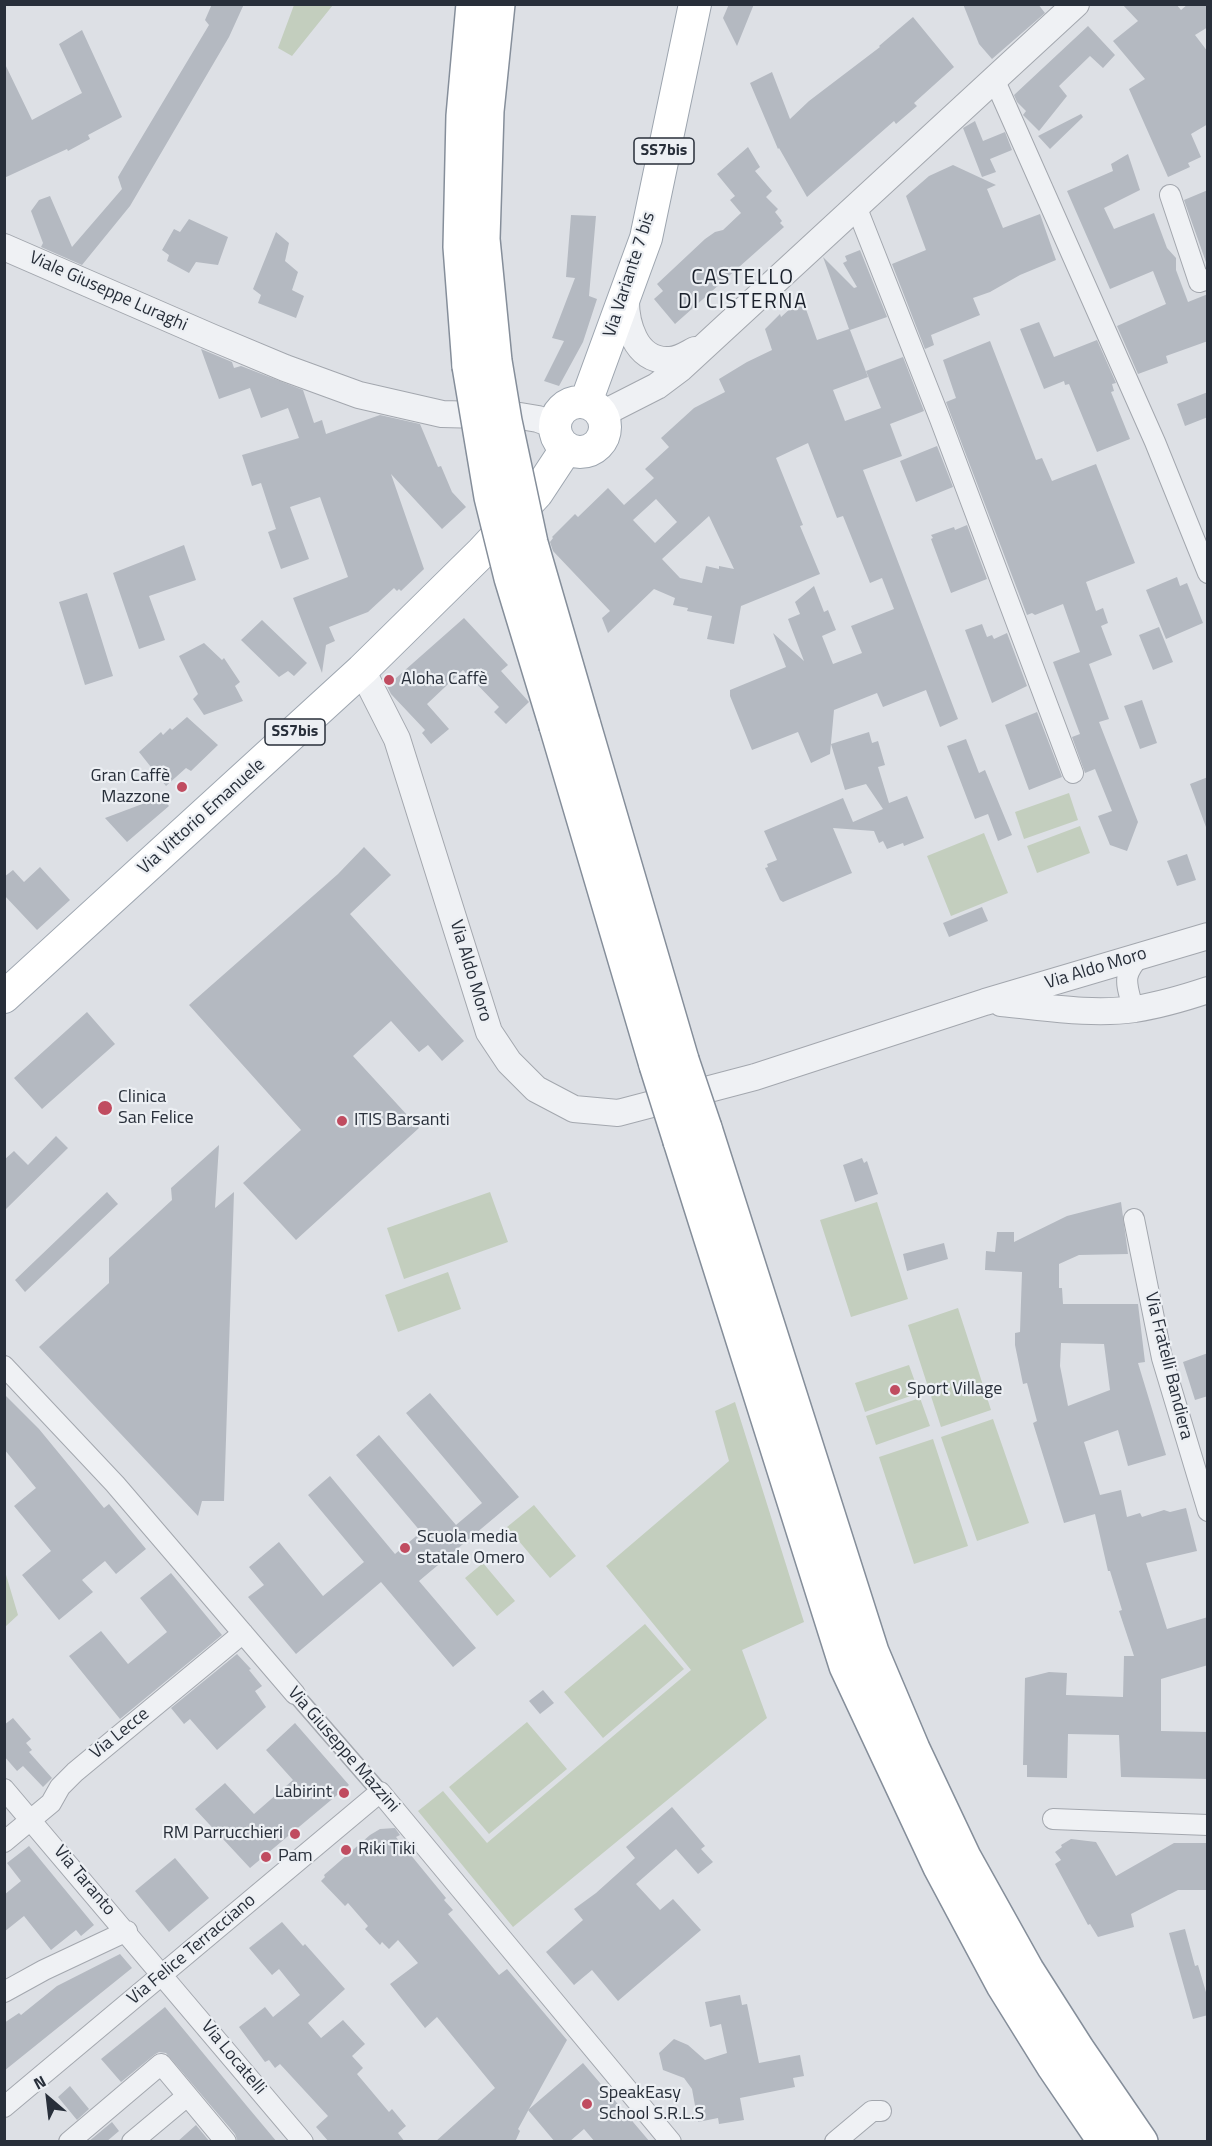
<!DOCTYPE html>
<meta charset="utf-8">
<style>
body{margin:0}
#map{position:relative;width:1212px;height:2146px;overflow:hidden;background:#dde0e5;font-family:"Titillium Web",sans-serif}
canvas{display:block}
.frame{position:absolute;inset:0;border:6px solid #282f3a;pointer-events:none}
.north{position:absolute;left:18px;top:2068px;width:60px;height:60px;-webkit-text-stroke:4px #eceff3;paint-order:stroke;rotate:332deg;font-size:16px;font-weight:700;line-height:24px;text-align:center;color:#282f3a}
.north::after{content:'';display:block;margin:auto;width:21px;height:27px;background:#282f3a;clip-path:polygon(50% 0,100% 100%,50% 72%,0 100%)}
</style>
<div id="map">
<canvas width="1212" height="2146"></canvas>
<div class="frame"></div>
<div class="north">N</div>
</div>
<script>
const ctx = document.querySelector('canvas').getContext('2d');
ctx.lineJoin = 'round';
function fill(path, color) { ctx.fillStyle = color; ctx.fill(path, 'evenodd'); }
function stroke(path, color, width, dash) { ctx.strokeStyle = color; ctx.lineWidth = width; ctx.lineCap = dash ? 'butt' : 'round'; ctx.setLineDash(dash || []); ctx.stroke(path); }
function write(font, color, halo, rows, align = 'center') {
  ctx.font = font + ' "Titillium Web",sans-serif'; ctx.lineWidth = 4.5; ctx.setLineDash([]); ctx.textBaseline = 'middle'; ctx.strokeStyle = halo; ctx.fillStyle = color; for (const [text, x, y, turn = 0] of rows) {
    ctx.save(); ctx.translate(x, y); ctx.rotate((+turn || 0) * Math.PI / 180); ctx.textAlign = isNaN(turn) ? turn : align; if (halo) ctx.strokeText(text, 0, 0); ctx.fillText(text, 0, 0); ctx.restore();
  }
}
fill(new Path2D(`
 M294 5H333L292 56 278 48Z
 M1069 793 1078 820 1024 839 1015 812Z
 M1080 826 1090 853 1037 873 1027 846Z
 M984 833 1008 893 951 916 927 856Z
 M490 1192 508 1242 404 1279 387 1228Z
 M877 1202 908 1299 851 1317 820 1220Z
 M448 1272 461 1309 398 1332 385 1295Z
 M958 1308 991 1410 941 1427 908 1325Z
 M909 1365 919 1393 865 1412 855 1383Z
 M920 1398 930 1426 876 1445 866 1416Z
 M735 1402 804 1622 742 1650 767 1718 513 1927 418 1811 443 1791 487 1843 691 1670 606 1566 729 1461 715 1411Z
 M993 1419 1029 1523 977 1541 941 1437Z
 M933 1439 968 1546 914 1564 879 1457Z
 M534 1505 576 1556 550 1578 507 1527Z
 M483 1563 515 1601 497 1616 465 1578Z
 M4 1568 18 1615 5 1627H4Z
 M645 1624 684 1669 603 1738 564 1692Z
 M527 1722 567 1769 489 1834 449 1787Z`), '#c3cebe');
fill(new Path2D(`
 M212 4H244L229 37 130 206 82 265 41 247 43 243 31 211 39 200 50 196 72 247 122 189 118 177 209 25 205 20Z
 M729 4H754L737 46 723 18Z
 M963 4H1038L1045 13 992 59 979 44Z
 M1122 4H1176L1181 10 1188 4H1208V27L1195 35 1208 52V124L1191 134 1201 157 1188 163 1190 167 1168 177 1129 89 1145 79 1113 41 1138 21Z
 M913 17 954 67 914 103 917 106 896 124 894 121 807 197 779 148 778 149 750 83 772 72 790 119 809 101 880 47 879 46Z
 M1088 26 1115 55 1103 68 1090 56 1059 86 1067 96 1039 131 1023 115 1026 111 1017 102 1014 95Z
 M82 30 122 117 88 135 90 139 68 151 67 149 4 178V62L32 120 82 93 59 44Z
 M1081 114 1083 117 1050 149 1038 136Z
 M975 121 983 141 1005 132 1012 150 990 159 996 172 982 177 963 128Z
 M748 147 760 167 755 171 772 191 766 197 778 209 775 212 782 221 780 223 784 227 675 324 654 299 663 291 657 284 705 239 715 232 723 230 741 213 730 200 735 196 717 174Z
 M1128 154 1140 190 1104 208 1114 229 1154 213 1167 248 1176 258V270L1188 302 1208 294V341L1166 356 1168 363 1138 374 1117 326 1166 304 1153 271 1110 289 1067 191 1113 171 1111 164Z
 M953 165 996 185 987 189 1003 228 1040 214 1056 260 1020 275 990 292 973 298 980 315 931 335 934 345 925 349 892 264 926 250 906 196 929 176Z
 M1208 190V265H1207L1184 200Z
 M571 215 596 216 589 296 597 299 583 342 559 386 544 381 564 341 552 338 575 278 566 277Z
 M189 219 228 237 218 265 196 262 189 273 167 261 169 255 162 250 174 229 180 232Z
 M276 232 289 243 285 261 298 272 292 290 304 296 296 318 258 303 261 295 253 289Z
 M860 250 887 317 850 330 868 377 833 390 845 421 881 408 866 371 903 357 924 411 890 424 902 456 863 470 958 719 940 727 926 690 883 707 877 693 834 710 830 754 811 763 798 732 752 750 730 696V690L786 667 773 633 804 661 788 619 800 614 795 602 814 586 824 612 828 610 836 630 822 636 833 664 862 653 851 626 894 609 882 578 870 583 843 516 837 518 808 443 776 458 803 525 800 526 820 574 741 606 734 644 707 639 712 616 687 611 688 608 673 605 675 598 654 589 608 633 602 618 610 611 553 551 550 542 553 538 552 537 575 514 578 517 608 488 624 505 654 478 645 469 669 447 661 438 694 408 725 392 719 379 747 362 772 350 765 329 780 314 781 317 802 298 817 340 849 329 823 257 854 288 857 287 843 263 847 261 845 256ZM656 499 677 522 655 543 633 520ZM709 516 734 569 719 566V569L706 566 702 583 680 578 662 559Z
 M1039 322 1054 357 1097 340 1116 383 1112 384 1114 391 1111 392 1130 439 1097 452 1069 384 1065 385 1064 381 1044 389 1020 329Z
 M990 341 1036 460 1042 458 1052 481 1096 464 1135 563 1086 582 1096 611 1103 608 1108 623 1101 626 1112 655 1089 664 1109 719 1099 722 1138 822 1127 851 1110 845 1098 816 1112 811 1095 769 1085 773 1072 737 1080 734 1053 662 1080 652 1063 604 1035 615 1032 613 1027 615 946 402 956 398 943 360Z
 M201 349 232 362 234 368 241 366 303 390 314 423 322 420 326 434 380 415 420 424 438 467 441 466 452 492 466 507 442 529 391 474 424 569 401 591 399 589 397 591 394 588 368 612 329 627 335 641 326 645 322 673 293 598 348 577 320 497 290 507 309 559 281 569 268 532 276 529 261 483 252 486 242 455 299 438 288 408 261 418 250 388 219 399Z
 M1208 392V417L1185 426 1177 404Z
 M937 446 953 487 916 502 900 461Z
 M967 525 987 579 951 593 931 539 933 538 931 535 954 527 955 530Z
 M184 545 196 580 149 596 165 640 139 649 113 573Z
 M1177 577 1180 586 1187 583 1203 623 1166 639 1146 590Z
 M87 593 113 676 85 685 59 602Z
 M464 618 508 665 501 671 529 702 506 724 494 712 499 707 463 670 427 704 449 729 431 744 422 733 425 730 391 694 387 686Z
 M262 620 307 663 294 676 288 671 279 677 241 640Z
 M982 624 987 637 992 635 994 639 1007 633 1027 686 992 703 965 630Z
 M1159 627 1173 662 1153 670 1139 635Z
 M204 643 222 660 224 658 240 682 235 686 243 701 204 715 193 699 198 694 179 656Z
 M1142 700 1157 743 1140 749 1124 706Z
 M1037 712 1062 777 1029 790 1005 725Z
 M187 717 218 745 191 771 186 768 166 786 139 752 161 732 163 735 170 728 172 730Z
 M869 732 872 743 878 741 885 765 878 767 889 803 907 796 924 838 904 846 903 843 887 849 883 841 879 843 874 831 833 828 852 873 783 902 780 900 765 868 768 867 767 864 777 860 764 831 843 798 853 822 883 809 866 784 845 790 831 744Z
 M966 739 979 773 985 770 1012 835 998 841 988 814 975 819 947 746Z
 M1208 777V827H1206L1190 784Z
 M161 797 169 806 127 842 105 818Z
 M364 847 391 875 350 914 464 1041 442 1061 428 1045 419 1052 391 1021 353 1056 419 1128 296 1240 243 1183 301 1130 189 1005 338 874Z
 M1187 854 1196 880 1177 886 1167 861Z
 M40 867 70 900 37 930 4 895V877L13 870 24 882Z
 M982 907 988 921 949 937 943 923Z
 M87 1012 115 1044 42 1109 14 1078Z
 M56 1136 68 1148 4 1211V1160L14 1151 28 1165Z
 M219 1145 215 1208 234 1192 224 1501H202L198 1516 39 1347 109 1283V1258L172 1200 171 1188Z
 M862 1158 864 1163 867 1161 878 1194 855 1202 843 1165Z
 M107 1192 118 1204 25 1292 15 1280Z
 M1121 1202 1128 1254 1079 1255 1059 1264V1288H1062L1063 1304H1138L1145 1362 1138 1363 1166 1455 1128 1466 1118 1430 1084 1442 1100 1495 1121 1490 1127 1517 1140 1513 1142 1517 1164 1510 1170 1512 1186 1508 1197 1551 1146 1563 1167 1629 1208 1617V1665L1161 1679V1731L1208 1732V1779L1121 1777 1119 1735 1068 1734 1067 1778 1027 1777V1765H1023L1025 1678 1049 1672 1067 1673 1066 1695 1123 1697 1124 1656H1134L1119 1611 1122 1610 1110 1571H1108L1095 1514 1064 1523 1033 1423 1037 1421 1027 1383 1023 1384 1015 1345V1333L1020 1332 1022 1272 985 1270 986 1251 995 1252 997 1232H1014V1242L1067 1216ZM1061 1343 1104 1344 1110 1390 1068 1406 1060 1366Z
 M944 1243 948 1259 907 1271 903 1254Z
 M1208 1353V1396L1195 1400 1183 1362Z
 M430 1393 519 1497 419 1581 476 1648 453 1667 381 1582 296 1654 248 1597 264 1585 249 1567 279 1542 323 1596 364 1562 308 1495 330 1476 395 1554 421 1532 356 1455 379 1435 456 1525 482 1503 406 1413Z
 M4 1394 39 1429 104 1508 109 1504 146 1549 116 1574 105 1561 82 1580 93 1592 59 1620 22 1575 51 1551 14 1506 36 1488 4 1449Z
 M171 1573 222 1635 120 1719 69 1656 101 1631 128 1664 167 1632 140 1598Z
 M237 1654 251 1669 249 1670 262 1686 255 1691 266 1707 217 1750 190 1719 184 1724 171 1708Z
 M543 1690 554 1703 540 1714 529 1701Z
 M13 1718 31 1739 26 1743 32 1750 29 1752 52 1778 43 1787 23 1766 17 1771 4 1756V1725Z
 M295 1723 349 1785 250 1868 195 1809 225 1783 254 1814 293 1780 266 1750Z
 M672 1807 705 1846 701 1849 713 1862 698 1874 676 1849 636 1884 660 1910 673 1899 701 1930 618 2001 592 1970 574 1985 546 1952 583 1920 574 1909 596 1893 635 1858 626 1847Z
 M395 1828 400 1835 396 1837 446 1898 444 1900 453 1910 448 1914 474 1945 499 1975 507 1969 567 2040 518 2129 520 2131 515 2142H435L495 2088 437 2017 425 2028 390 1984 418 1963 398 1940 389 1949 382 1942 380 1945 365 1929 368 1926 348 1903 345 1906 321 1881 325 1877 324 1875 370 1835 380 1829Z
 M1071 1839 1096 1842 1116 1876 1174 1843H1208V1890H1178L1131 1914 1134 1927 1098 1937 1090 1924 1088 1925 1055 1864 1061 1860 1055 1852 1062 1847 1061 1845Z
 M29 1846 94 1925 81 1936 76 1930 51 1950 24 1916 4 1932V1895L21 1881 7 1863Z
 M175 1858 209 1898 169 1932 135 1891Z
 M282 1922 303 1946 305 1944 345 1989 308 2023 321 2038 343 2020 365 2044 352 2056 363 2068 357 2074 389 2112 392 2109 406 2126 398 2133 405 2142H329L316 2127 328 2116 280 2064 275 2068 269 2060 265 2062 239 2027 265 2007 273 2017 300 1995 279 1969 272 1975 249 1948Z
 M1185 1929 1195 1966 1198 1965 1208 1999V2015L1193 2019 1169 1933Z
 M120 1954 132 1968 4 2071V2023L19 2013 21 2015 57 1986Z
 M740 1995 742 2005 747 2004 759 2063 800 2055 804 2076 793 2078 795 2087 740 2098 744 2120 719 2124 718 2118 698 2122 692 2089 684 2078 663 2070 659 2053 674 2039 688 2045 705 2060 727 2053 721 2024 710 2027 705 2002Z
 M165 2007 246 2105 277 2142H238L235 2134 166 2053 159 2052 154 2055 121 2082 101 2059Z
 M583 2063 650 2142H595L584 2129 569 2142H555L528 2110Z
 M70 2086 89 2109 77 2120 58 2097Z
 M112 2122 119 2131 106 2142H88Z
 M196 2125 210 2142H177Z`), '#b4b9c1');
const pedestrian = new Path2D(`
 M295 1694 380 1792`);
const minor = new Path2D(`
 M995 81 1155 442 1208 573
 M1170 195 1199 282 1208 279
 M856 206 940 419 1073 773
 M1133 1009C1127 983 1121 977 1140 956
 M1134 1219 1162 1358 1208 1511
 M4 1366 115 1484 295 1694
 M4 1789 303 2142
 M1053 1819 1208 1825
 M4 1842 51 1803 60 1787 75 1772 243 1633
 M4 1992 44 1970 127 1931
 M4 2107 380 1792 671 2142
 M69 2142 161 2064 226 2142
 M132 2142 187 2096
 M835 2142 872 2111H881`);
const tertiary = new Path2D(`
 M4 247 211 337 285 368 359 395 442 414 520 416 538 419 554 425
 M626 296C625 322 635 362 669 360 679 360 687 354 695 350
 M602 414 657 386 681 368 1076 4
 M362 670 397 739 489 1032 509 1062 536 1089 574 1109 618 1113 755 1077 985 1002 1208 936
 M1001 1003C1045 1007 1091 1015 1135 1009 1160 1005 1184 998 1208 990`);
const primary = new Path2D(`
 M555 427a25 25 0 1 1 50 0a25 25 0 1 1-50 0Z
 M586 402 646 238 695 4
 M4 997 362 670 482 552 537 493 566 449`);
const trunk = new Path2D(`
 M495 361 483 239 487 111 498 4
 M469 366 460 247 463 116 473 4
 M583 722 682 1060
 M556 726 656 1065
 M705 1128 872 1652 913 1749 964 1857 1027 1970 1078 2050 1141 2142
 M680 1141 846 1666 940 1867 1003 1985 1054 2067 1105 2142`);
stroke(pedestrian, '#a3a7ae', 18);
stroke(minor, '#a3a7ae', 22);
stroke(tertiary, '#a3a7ae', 28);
stroke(primary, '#9da5af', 34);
stroke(trunk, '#858e9a', 36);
stroke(pedestrian, '#eff1f4', 15);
stroke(minor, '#eff1f4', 20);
stroke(tertiary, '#eff1f4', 26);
stroke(primary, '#fff', 32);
stroke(trunk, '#fff', 33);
const trunkBridge = new Path2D(`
 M495 361 505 421 531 543 583 722
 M469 366 491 497 511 578 556 726
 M682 1060 705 1128
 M656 1065 680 1141`);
stroke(trunkBridge, '#858e9a', 36, []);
stroke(trunkBridge, '#fff', 33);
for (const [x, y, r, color] of [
 [389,680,6,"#c04c60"],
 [182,787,6,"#c04c60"],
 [105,1108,8,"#c04c60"],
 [342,1121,6,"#c04c60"],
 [895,1390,6,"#c04c60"],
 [405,1548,6,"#c04c60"],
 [344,1793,6,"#c04c60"],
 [295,1834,6,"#c04c60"],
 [346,1850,6,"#c04c60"],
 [266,1857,6,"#c04c60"],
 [587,2104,6,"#c04c60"]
]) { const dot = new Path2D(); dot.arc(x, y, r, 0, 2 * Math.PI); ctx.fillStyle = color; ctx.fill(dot); stroke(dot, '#eceff3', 2); }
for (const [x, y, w] of [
 [664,151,60],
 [295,732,60]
]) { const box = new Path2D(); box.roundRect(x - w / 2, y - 13, w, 26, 4.5); ctx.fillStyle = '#eceff3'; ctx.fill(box); stroke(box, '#282f3a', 1.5); }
write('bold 16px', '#282f3a', null, [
 ["SS7bis",664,151],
 ["SS7bis",295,732]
]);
write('18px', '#282f3a', '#eceff3', [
 ["Via Variante 7 bis",630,275,-72],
 ["Viale Giuseppe Luraghi",108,292,24],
 ["Via Vittorio Emanuele",202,817,-42],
 ["Via Aldo Moro",1096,969,-17],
 ["Via Aldo Moro",470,971,73],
 ["Via Fratelli Bandiera",1168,1366,76],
 ["Via Lecce",120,1734,-39],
 ["Via Giuseppe Mazzini",343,1750,49],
 ["Via Taranto",84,1881,50],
 ["Via Felice Terracciano",192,1950,-40],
 ["Via Locatelli",233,2058,50]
]);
write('18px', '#282f3a', '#eceff3', [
 ["Aloha Caffè",401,680],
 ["Gran Caffè",170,777,"right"],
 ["Mazzone",170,798,"right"],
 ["Clinica",118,1098],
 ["San Felice",118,1119],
 ["ITIS Barsanti",354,1121],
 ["Sport Village",907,1390],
 ["Scuola media",417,1538],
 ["statale Omero",417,1559],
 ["Labirint",332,1793,"right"],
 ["RM Parrucchieri",283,1834,"right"],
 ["Riki Tiki",358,1850],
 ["Pam",278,1857],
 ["SpeakEasy",599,2094],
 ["School S.R.L.S",599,2115]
], 'left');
ctx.letterSpacing = '1.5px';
write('21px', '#1a202b', '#eceff3', [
 ["CASTELLO",743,279],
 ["DI CISTERNA",743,303]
]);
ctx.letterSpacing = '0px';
</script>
